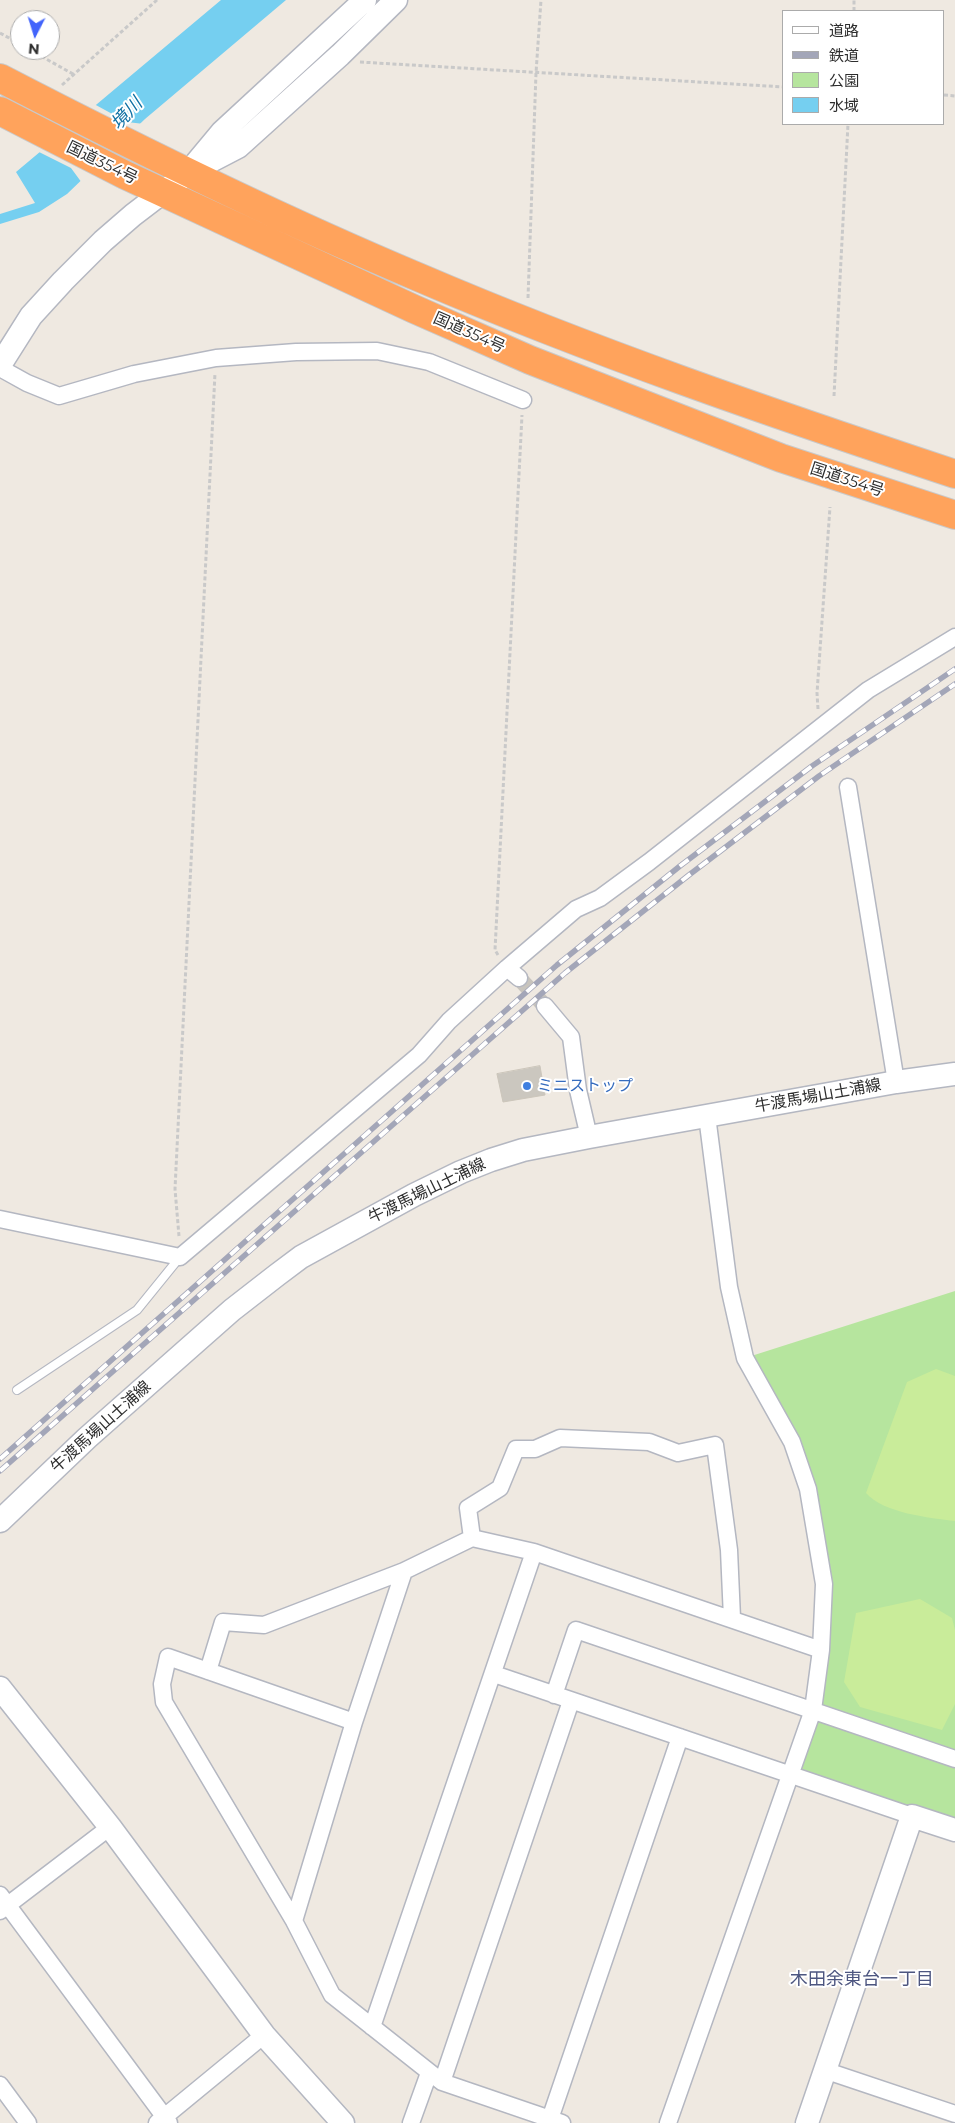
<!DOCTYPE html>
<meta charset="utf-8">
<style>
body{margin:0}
#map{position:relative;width:955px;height:2123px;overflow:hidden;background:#efe9e1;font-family:Montserrat,"Noto Sans JP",sans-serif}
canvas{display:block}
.legend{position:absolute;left:782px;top:10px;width:162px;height:115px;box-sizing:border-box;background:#fff;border:1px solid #ababab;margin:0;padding:6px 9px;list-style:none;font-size:15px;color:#2e2e2e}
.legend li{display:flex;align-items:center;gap:10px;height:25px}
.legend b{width:25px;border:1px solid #ababab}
.north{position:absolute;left:10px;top:10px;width:50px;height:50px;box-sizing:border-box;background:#fff;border:1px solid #ababab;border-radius:50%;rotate:185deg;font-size:14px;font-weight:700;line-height:20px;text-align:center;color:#2e2e2e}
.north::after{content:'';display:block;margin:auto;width:18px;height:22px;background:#4264fb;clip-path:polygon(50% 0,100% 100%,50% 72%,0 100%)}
</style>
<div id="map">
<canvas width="955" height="2123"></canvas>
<ul class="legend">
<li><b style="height:6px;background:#fff"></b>道路</li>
<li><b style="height:6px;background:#a3a6b8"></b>鉄道</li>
<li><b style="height:14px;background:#b6e59e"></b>公園</li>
<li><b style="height:14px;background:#75cff0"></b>水域</li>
</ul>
<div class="north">N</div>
</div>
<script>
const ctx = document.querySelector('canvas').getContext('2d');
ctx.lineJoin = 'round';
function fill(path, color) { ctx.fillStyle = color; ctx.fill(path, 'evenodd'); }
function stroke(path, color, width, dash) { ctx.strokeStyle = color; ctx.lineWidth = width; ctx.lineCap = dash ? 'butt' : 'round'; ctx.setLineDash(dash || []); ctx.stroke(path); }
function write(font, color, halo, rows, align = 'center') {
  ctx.font = font + ' Montserrat,"Noto Sans JP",sans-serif'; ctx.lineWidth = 4; ctx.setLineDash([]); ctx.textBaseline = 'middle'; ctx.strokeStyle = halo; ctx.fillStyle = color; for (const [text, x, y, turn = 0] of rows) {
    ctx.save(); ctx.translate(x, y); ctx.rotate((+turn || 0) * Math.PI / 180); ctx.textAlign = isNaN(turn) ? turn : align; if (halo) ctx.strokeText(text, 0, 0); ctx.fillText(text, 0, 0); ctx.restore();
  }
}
fill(new Path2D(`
 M955 1291V1830L789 1774 813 1710 824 1584 808 1489 745 1358Z`), '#b6e59e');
fill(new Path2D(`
 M936 1369 955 1376V1521C930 1518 883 1513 866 1493L907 1382Z
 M920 1599 952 1618 955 1630V1704L942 1730 860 1707 844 1682 856 1613Z`), '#c9ec9a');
fill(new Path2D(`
 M221 0H286L145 119 67 194 39 212 0 224V214L35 203 16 172Z`), '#75cff0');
fill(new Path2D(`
 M94 104 127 122 144 124 82 183 71 168 37 151Z`), '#efe9e1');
const building = new Path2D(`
 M540 1066 545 1095 503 1102 497 1074Z`);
fill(building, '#cbc7bf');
stroke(building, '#cbc5ba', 1);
stroke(new Path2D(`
 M519 978 545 1006`), '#c8c4bd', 16, [16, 8]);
const lane = new Path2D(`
 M17 1390 137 1310 180 1257`);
const street = new Path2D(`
 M0 368 27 383 59 396 134 374 216 358 296 352 377 351 429 362 523 400
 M848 787 896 1082
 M507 968 519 978
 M545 1006 571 1037 578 1090 589 1137
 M0 1219 180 1257 419 1055 449 1021 507 968 576 909 600 898 649 862 868 690 955 637
 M472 1538 468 1508 500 1488 516 1449H535L560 1438 649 1442 678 1453 715 1445 729 1550 732 1618
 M208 1671 223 1622 264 1625 404 1571
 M494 1674 912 1816
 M554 1695 576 1630 955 1759
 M354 1722 168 1657 162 1684 164 1702 294 1921 332 1995 442 2082 562 2123
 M0 1895 169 2123
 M0 1911 110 1827
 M294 1921 354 1722 404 1571 472 1538 534 1552 821 1650
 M372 2027 534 1552
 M824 2070 955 2114
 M442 2082 571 1701
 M0 2085 28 2123
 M550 2119 680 1737
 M157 2123 264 2035
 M411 2123 429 2073
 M668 2123 813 1710 821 1650 824 1584 808 1489 792 1442 745 1358 729 1287 707 1116`);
const secondary = new Path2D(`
 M192 168 222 132 365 0
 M0 365 31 316 63 281 103 241 133 215 188 173 238 147 340 55 396 0
 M0 1521 87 1438 232 1310 277 1275 301 1257 414 1195 461 1172 491 1160 523 1150 589 1137 896 1082 955 1074
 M0 1688 110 1827 264 2035 343 2123
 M807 2123 912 1816 955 1830`);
const highway = new Path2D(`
 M0 78C137 149 275 217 418 277 593 352 774 414 955 474
 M0 111 125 175 414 309 530 360 781 458 955 515`);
stroke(lane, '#b4b7c1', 10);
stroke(street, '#b4b7c1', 19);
stroke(secondary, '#b4b7c1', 25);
stroke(highway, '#c9c9c9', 30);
stroke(new Path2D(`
 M854 11V0
 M0 33 20 44
 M30 50 73 74
 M360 62 784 87
 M62 85 157 0
 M944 95 955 96
 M528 298 536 73 541 0
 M834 396 848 124
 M818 709 817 693 830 507
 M498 955 495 950 522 415
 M179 1236 175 1189 215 373`), '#c9c9c9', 3, [4, 2.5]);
stroke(lane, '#fff', 8);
stroke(street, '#fff', 16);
stroke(secondary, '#fff', 22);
stroke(highway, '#ffa35c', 28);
const rail = new Path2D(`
 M0 1459 557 965 680 866 812 766 955 669
 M0 1471 565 973 689 875 819 776 955 684`);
stroke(rail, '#a3a6b8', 5.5);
stroke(rail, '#fff', 4, [11]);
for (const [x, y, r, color] of [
 [527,1086,5,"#3f7fe0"]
]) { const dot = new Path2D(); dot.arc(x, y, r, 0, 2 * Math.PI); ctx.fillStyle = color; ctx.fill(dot); stroke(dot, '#fff', 2); }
write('16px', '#2e2e2e', '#fff', [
 ["国道354号",102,163,26],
 ["国道354号",469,333,24],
 ["国道354号",847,480,18],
 ["牛渡馬場山土浦線",818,1096,-10],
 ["牛渡馬場山土浦線",427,1191,-26],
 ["牛渡馬場山土浦線",101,1427,-42]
]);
write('16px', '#366cbe', '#fff', [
 ["ミニストップ",537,1086]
], 'left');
write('italic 18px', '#0d6fa3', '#fff', [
 ["境川",127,114,-47]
]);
write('18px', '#4d5680', '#fff', [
 ["木田余東台一丁目",862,1980]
]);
</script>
